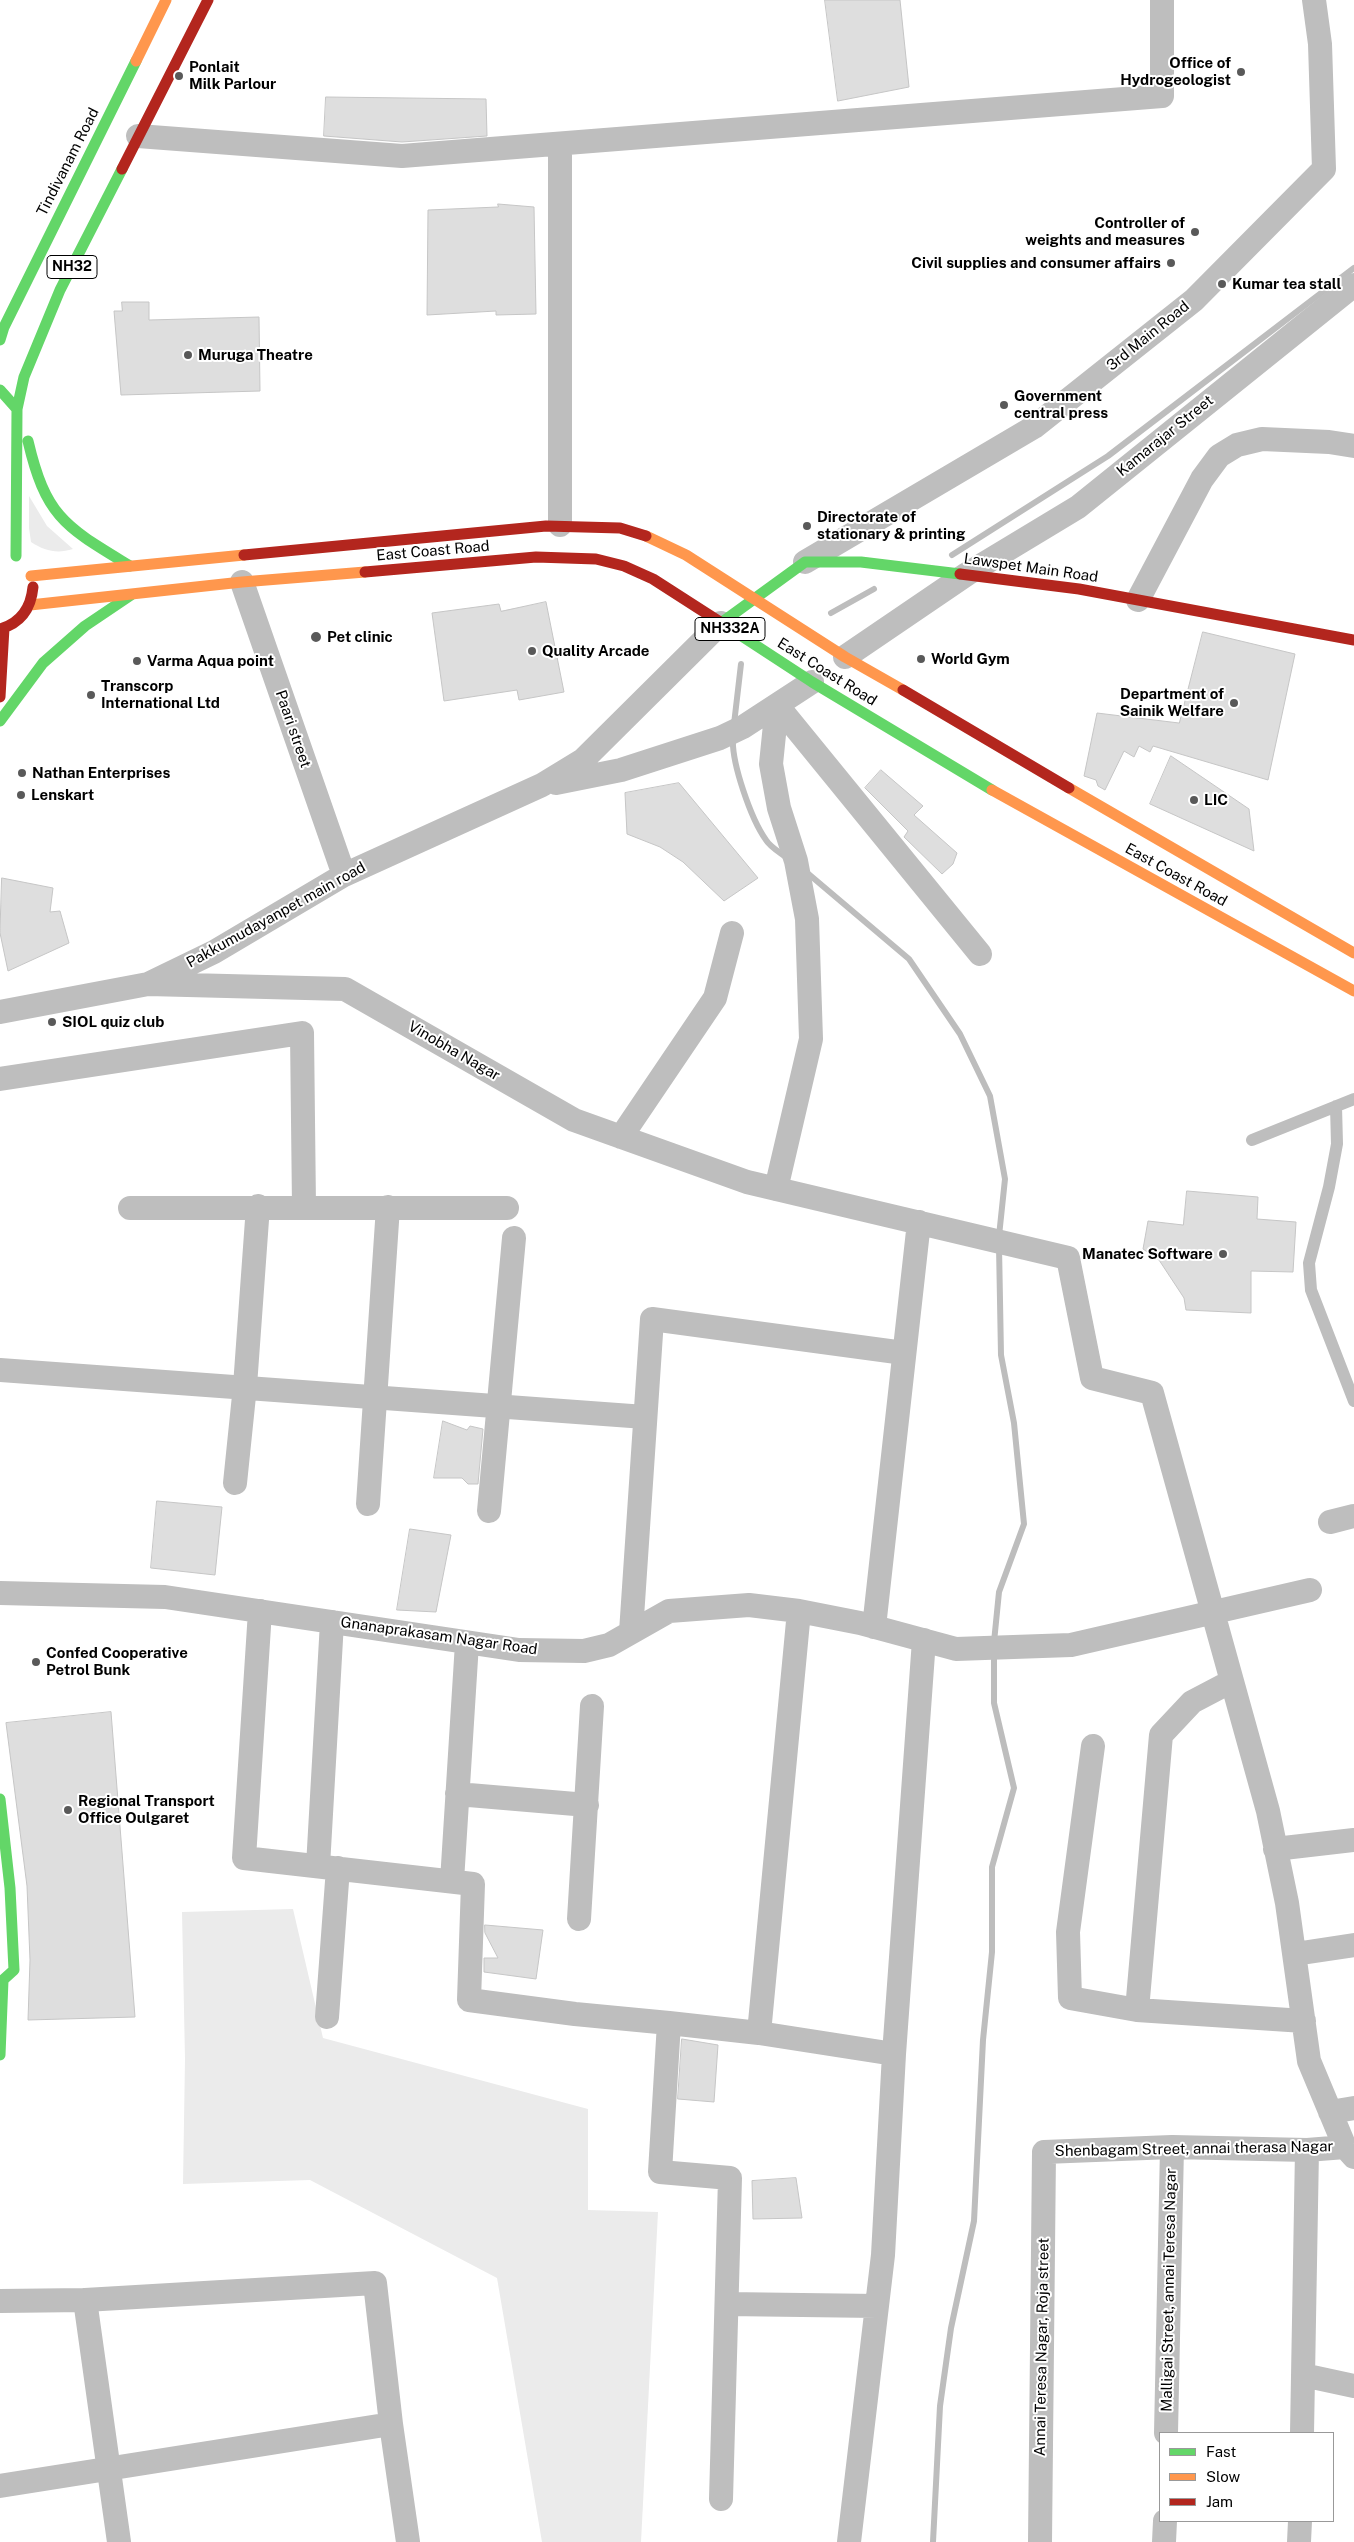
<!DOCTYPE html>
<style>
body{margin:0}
#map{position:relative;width:1354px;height:2542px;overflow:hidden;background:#fff;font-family:"Public Sans",sans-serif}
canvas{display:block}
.legend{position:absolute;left:1159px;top:2432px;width:175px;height:90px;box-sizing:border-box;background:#fff;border:1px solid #999;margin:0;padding:6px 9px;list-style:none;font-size:15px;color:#000}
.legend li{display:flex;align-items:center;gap:10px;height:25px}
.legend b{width:25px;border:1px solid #999}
</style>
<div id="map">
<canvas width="1354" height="2542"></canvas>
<ul class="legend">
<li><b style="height:6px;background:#63d668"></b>Fast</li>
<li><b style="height:6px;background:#ff974d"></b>Slow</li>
<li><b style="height:6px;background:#b3261e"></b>Jam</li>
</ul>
</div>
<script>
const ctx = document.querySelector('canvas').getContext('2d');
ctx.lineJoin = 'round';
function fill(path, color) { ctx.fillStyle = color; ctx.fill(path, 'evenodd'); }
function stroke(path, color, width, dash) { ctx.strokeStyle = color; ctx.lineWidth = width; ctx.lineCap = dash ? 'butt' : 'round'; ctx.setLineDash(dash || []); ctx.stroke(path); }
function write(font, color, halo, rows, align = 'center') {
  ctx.font = font + ' "Public Sans",sans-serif'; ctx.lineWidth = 4; ctx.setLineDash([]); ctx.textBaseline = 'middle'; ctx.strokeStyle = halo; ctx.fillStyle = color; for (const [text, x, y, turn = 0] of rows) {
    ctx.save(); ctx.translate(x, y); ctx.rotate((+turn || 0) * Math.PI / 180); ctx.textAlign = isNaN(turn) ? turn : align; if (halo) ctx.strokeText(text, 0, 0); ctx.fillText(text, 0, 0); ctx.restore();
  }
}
fill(new Path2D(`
 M29 496 47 526 73 549C57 554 45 551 31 542L29 528Z
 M293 1909 323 2038 588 2109V2210L658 2212 641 2542H542L497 2278 310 2180 183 2184 185 2059 182 1912Z`), '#ebebeb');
stroke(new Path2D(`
 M952 555 1108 456 1354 268
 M831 613 874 589
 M734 724 741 664
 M733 737C731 762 751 819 766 840 770 847 781 853 787 858
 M805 871 909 959 960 1034 990 1096 1005 1179 999 1236
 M994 1642 999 1592 1024 1524 1014 1423 1001 1355 999 1246
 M933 2542 940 2406 951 2328 974 2221 983 2040 992 1952V1867L1014 1788 994 1703V1652`), '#bdbdbd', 6);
const building = new Path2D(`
 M825 0H900L909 87 838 101Z
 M326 97 486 99 487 136 402 142 324 136Z
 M498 204 534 207 536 314 496 315V311L427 315 428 210 498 207Z
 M122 302H149V320L259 317 260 391 121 395 114 311H122Z
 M546 602 564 692 519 700 517 690 444 701 432 613 499 604 501 611Z
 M1203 632 1295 654 1268 780 1153 746 1150 752 1139 746 1134 757 1124 751 1105 790 1098 786 1096 780 1084 776 1097 713 1179 723Z
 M1171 756 1249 809 1254 851 1150 804Z
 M881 770 923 806 914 815 957 853 953 864 942 874 904 837 908 831 865 788Z
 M679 783 758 878 724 901 683 862 660 847 627 834 625 793Z
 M2 878 53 888 50 912 60 911 69 943 8 971 0 933Z
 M1187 1191 1258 1197 1257 1219 1296 1222 1293 1272 1251 1271V1313L1186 1310 1184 1298 1159 1260 1143 1249 1148 1221 1183 1225Z
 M443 1421 467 1430 470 1426 483 1429 478 1484H468L462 1478H434Z
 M157 1501 222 1507 215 1575 151 1568Z
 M410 1529 451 1535 436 1612 397 1610Z
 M111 1712 135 2017 28 2020 30 1960 27 1886 6 1723Z
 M485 1925 543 1930 536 1979 484 1972V1958H498L485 1933Z
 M682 2039 718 2045 714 2102 678 2099Z
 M796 2178 802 2218 753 2219 752 2181Z`);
fill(building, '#dedede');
stroke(building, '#c6c6c6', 1);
stroke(new Path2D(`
 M1336 1106 1337 1144 1329 1187 1309 1263 1311 1290 1354 1401
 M1252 1140 1354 1099`), '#bebebe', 12);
stroke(new Path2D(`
 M138 136 402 156 1162 96V0
 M560 525V144
 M805 562 1034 427 1194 300 1324 169 1320 44 1314 0
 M242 582 344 875
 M1138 600 1202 479 1219 456 1237 445 1262 439 1329 442 1354 446
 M845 657 967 574 1078 507 1354 285
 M777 705 980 954
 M556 783 621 770 720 738 743 727 812 682
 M148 984 345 989 574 1120 747 1182 1068 1258 1092 1378 1152 1393 1268 1811 1287 1903 1309 2061 1345 2147 1354 2157
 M0 1012 148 984 214 952 344 875 542 785 583 760 721 623
 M0 1079 302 1033 304 1207
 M621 1137 715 998 732 933
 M776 1189 811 1039 807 919 796 861 779 808 771 764 777 705
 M130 1208H507
 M0 1370 645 1417
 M235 1483 245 1386 258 1206
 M368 1504 388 1207
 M489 1511 514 1238
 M1330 1522 1354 1516
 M0 1593 165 1597 519 1650 584 1651 609 1645 669 1611 749 1605 799 1611 860 1623 956 1649 1071 1645 1310 1590
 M260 1611 244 1858 473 1884 469 2000 575 2014 669 2023 660 2172 730 2178 721 2499
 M874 1627 919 1222
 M631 1632 652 1319 904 1353
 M1093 1746 1068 1932 1070 1998 1137 2010 1304 2021
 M457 1794 587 1805
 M1275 1849 1354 1840
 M318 1866 332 1622
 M452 1881 467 1643
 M579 1919 592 1706
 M1295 1954 1354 1945
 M1137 2010 1161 1735 1192 1702 1232 1681
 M327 2017 338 1868
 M669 2023 759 2033 894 2054
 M759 2033 799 1611
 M1330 2112 1354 2108
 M85 2300 119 2542
 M0 2301 85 2300 375 2283 391 2424 408 2542
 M727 2304 877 2306
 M1303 2375 1354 2386
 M1166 2433 1172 2147
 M1302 2433 1307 2150
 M0 2486 391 2424
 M849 2542 883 2255 894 2054 924 1640
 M1040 2542 1044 2152 1172 2147 1307 2150 1345 2147
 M1164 2542 1165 2521
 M1299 2542 1300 2521`), '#bebebe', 24);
stroke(new Path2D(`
 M0 340 4 327 136 61
 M0 390 17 409
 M28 441C46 518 66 527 130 566
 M16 556 17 409 24 377 60 290 122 169
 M721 623 805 562H861L960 574
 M737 633 812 682 992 790
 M0 721 43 663 85 626 131 595
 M0 1799 10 1888 14 1970 3 1980 0 2055`), '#63d668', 11);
stroke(new Path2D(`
 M136 61 166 0
 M646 536 686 555 845 657 903 690
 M31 576 244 555
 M30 605 242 582 365 572
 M1069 788 1354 953
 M992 790 1354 991`), '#ff974d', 11);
stroke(new Path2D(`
 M122 169 208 0
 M244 555 546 526 620 528 646 536
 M365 572 536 557 596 559 624 566 653 579 737 633
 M960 574 1079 589 1354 640
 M0 629C21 623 31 608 33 587
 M903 690 1069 788
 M0 697 4 628`), '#b3261e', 11);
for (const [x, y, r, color] of [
 [1241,72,5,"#595959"],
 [179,76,5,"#595959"],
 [1195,232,5,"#595959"],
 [1171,263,5,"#595959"],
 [1222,284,5,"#595959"],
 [188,355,5,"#595959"],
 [1004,405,5,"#595959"],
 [807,526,5,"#595959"],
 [316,637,6,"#595959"],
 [532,651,5,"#595959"],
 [921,659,5,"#595959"],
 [137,661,5,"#595959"],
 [91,695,5,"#595959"],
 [1234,703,5,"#595959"],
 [22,773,5,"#595959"],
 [21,795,5,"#595959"],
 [1194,800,5,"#595959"],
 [52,1022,5,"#595959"],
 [1223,1254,5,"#595959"],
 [36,1662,5,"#595959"],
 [68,1810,5,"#595959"]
]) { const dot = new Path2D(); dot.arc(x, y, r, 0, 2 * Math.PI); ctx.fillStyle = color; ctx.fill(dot); stroke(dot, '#fff', 2); }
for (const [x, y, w] of [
 [72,267,50],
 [730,629,70]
]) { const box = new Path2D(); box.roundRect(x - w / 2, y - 11.5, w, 23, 4); ctx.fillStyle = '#fff'; ctx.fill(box); stroke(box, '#000', 1); }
write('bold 14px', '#000', null, [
 ["NH32",72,267],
 ["NH332A",730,629]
]);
write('bold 15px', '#000', '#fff', [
 ["Office of",1231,63,"right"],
 ["Hydrogeologist",1231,80,"right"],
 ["Ponlait",189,67],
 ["Milk Parlour",189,84],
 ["Controller of",1185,223,"right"],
 ["weights and measures",1185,240,"right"],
 ["Civil supplies and consumer affairs",1161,263,"right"],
 ["Kumar tea stall",1232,284],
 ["Muruga Theatre",198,355],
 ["Government",1014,396],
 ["central press",1014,413],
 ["Directorate of",817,517],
 ["stationary & printing",817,534],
 ["Pet clinic",327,637],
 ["Quality Arcade",542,651],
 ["World Gym",931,659],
 ["Varma Aqua point",147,661],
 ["Transcorp",101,686],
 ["International Ltd",101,703],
 ["Department of",1224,694,"right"],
 ["Sainik Welfare",1224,711,"right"],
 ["Nathan Enterprises",32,773],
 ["Lenskart",31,795],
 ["LIC",1204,800],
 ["SIOL quiz club",62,1022],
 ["Manatec Software",1213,1254,"right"],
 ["Confed Cooperative",46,1653],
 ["Petrol Bunk",46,1670],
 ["Regional Transport",78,1801],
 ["Office Oulgaret",78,1818]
], 'left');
write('15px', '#000', '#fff', [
 ["Tindivanam Road",68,162,-63],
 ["3rd Main Road",1148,336,-39],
 ["Kamarajar Street",1165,436,-39],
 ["East Coast Road",433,551,-5],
 ["Lawspet Main Road",1031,568,8],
 ["East Coast Road",827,672,32],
 ["Paari street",293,729,71],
 ["East Coast Road",1176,875,29],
 ["Pakkumudayanpet main road",276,915,-29],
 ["Vinobha Nagar",454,1051,30],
 ["Gnanaprakasam Nagar Road",439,1636,8],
 ["Shenbagam Street, annai therasa Nagar",1194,2149,-1],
 ["Malligai Street, annai Teresa Nagar",1169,2290,-89],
 ["Annai Teresa Nagar, Roja street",1042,2347,-89]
]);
</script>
